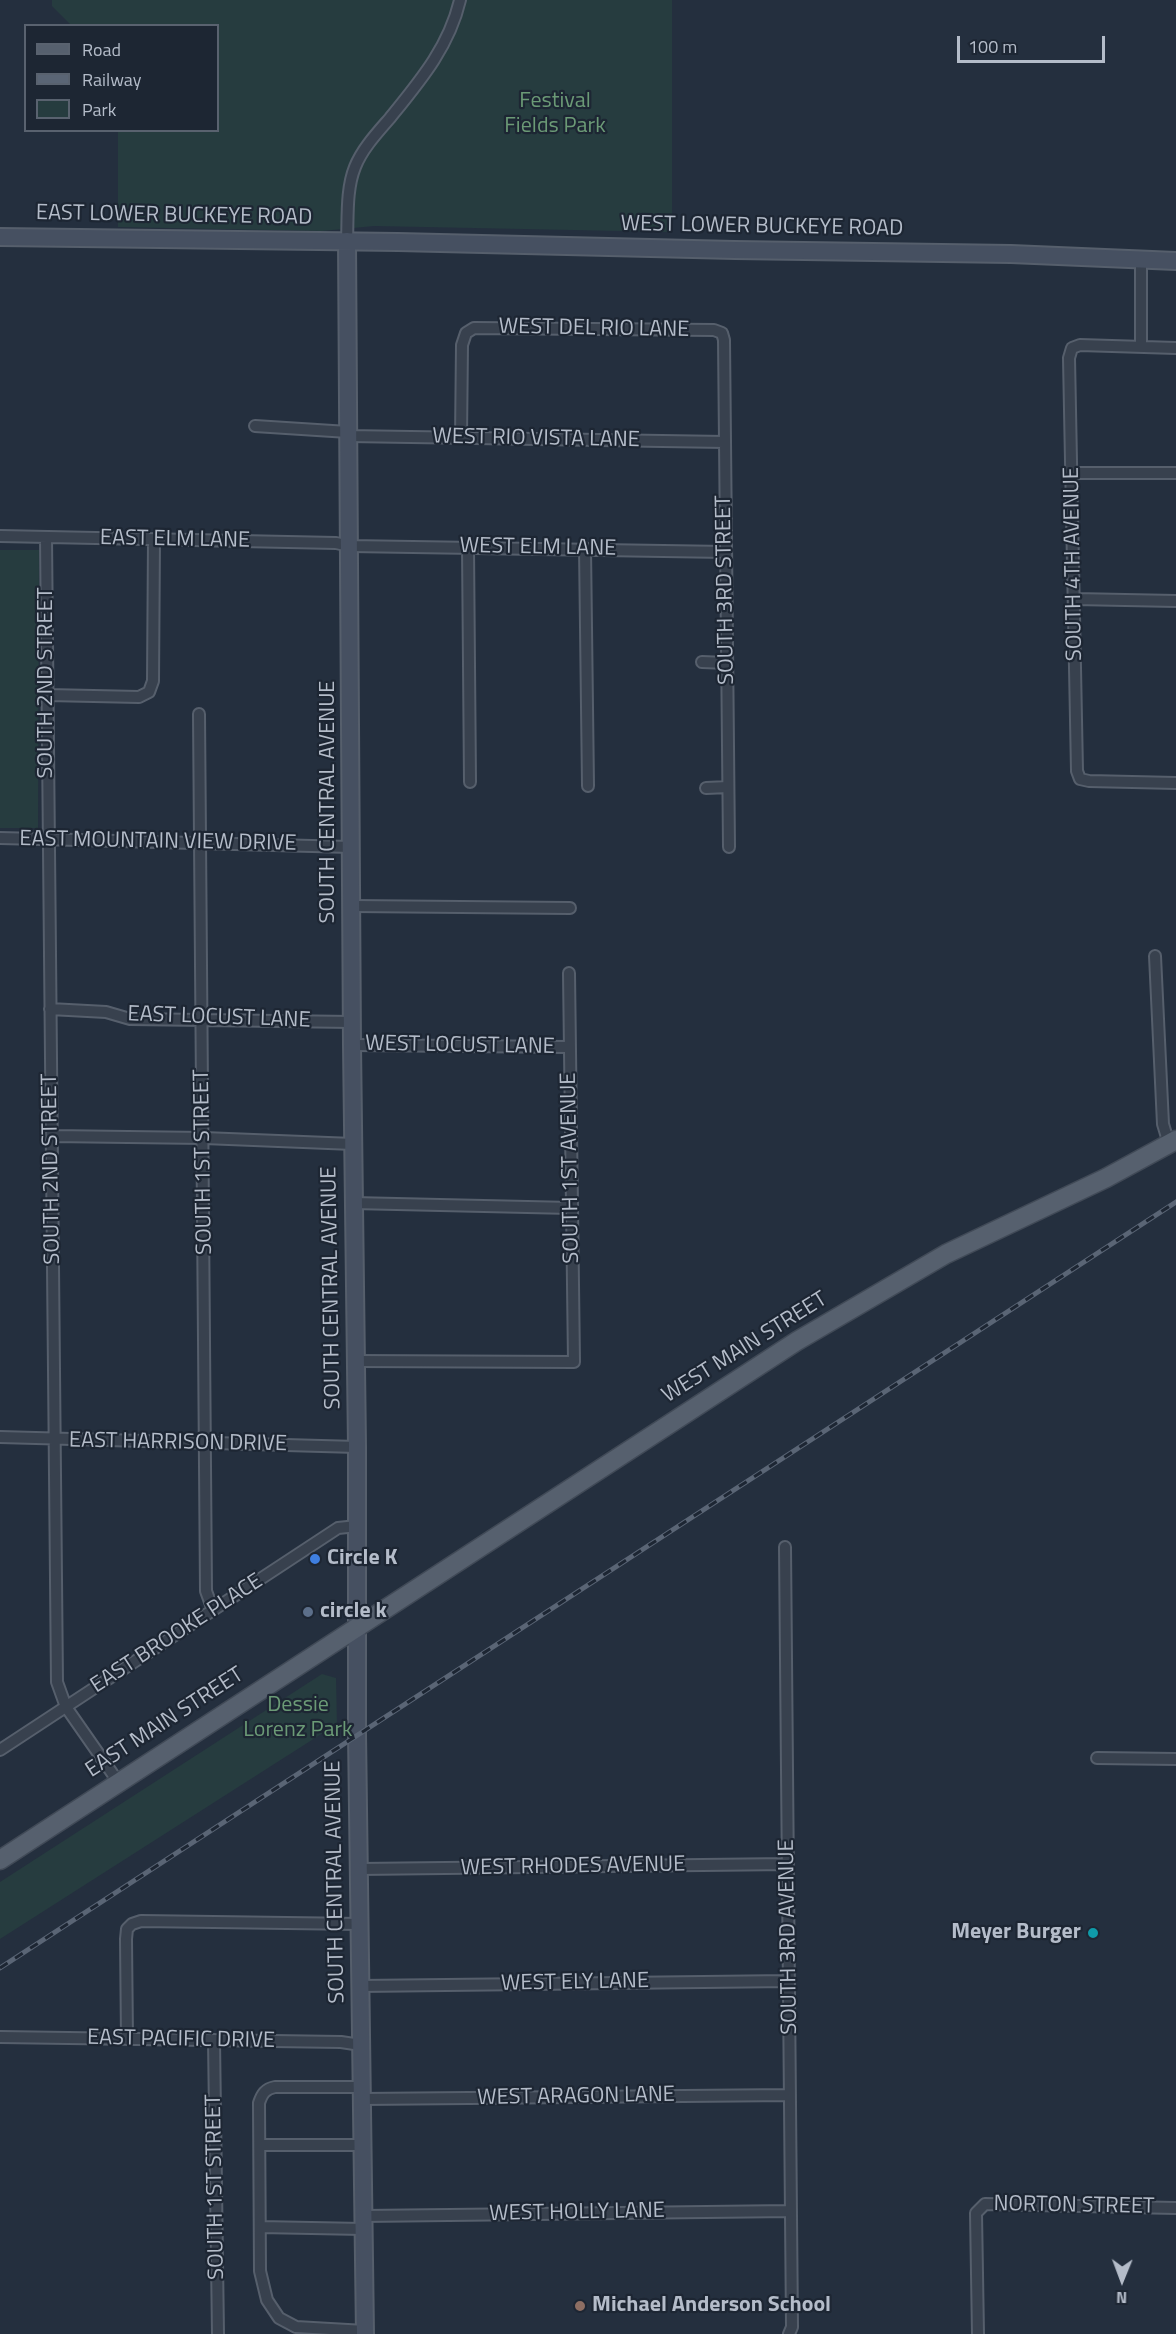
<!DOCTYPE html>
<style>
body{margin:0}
#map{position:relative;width:1176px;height:2334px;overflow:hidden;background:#242f3e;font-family:"Titillium Web",sans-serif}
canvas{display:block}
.legend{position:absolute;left:24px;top:24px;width:195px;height:108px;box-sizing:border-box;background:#1d2633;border:2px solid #59626f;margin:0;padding:8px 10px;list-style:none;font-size:18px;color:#b4bcc9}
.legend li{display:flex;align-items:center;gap:12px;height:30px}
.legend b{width:30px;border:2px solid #59626f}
.north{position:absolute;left:1092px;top:2250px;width:60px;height:60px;-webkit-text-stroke:4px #1d2633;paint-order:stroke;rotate:181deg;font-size:16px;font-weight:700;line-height:24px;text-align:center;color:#b4bcc9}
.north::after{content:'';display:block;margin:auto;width:21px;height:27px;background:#b4bcc9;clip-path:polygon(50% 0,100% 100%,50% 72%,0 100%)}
.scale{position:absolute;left:957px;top:36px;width:148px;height:27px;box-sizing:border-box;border:3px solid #b4bcc9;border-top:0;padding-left:8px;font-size:18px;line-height:21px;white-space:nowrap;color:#b4bcc9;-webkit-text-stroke:4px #1d2633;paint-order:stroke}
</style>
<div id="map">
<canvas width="1176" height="2334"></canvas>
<ul class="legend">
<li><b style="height:8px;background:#56606e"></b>Road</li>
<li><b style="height:8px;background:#5a6575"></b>Railway</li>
<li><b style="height:16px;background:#263c3f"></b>Park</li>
</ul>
<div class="north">N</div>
<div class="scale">100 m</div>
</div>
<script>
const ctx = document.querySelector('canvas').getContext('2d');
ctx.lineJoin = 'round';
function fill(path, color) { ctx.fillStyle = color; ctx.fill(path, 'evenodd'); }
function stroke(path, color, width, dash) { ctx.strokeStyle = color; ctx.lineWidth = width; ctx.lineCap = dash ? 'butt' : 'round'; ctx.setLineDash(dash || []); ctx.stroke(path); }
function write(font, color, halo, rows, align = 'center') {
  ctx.font = font + ' "Titillium Web",sans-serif'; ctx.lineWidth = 4.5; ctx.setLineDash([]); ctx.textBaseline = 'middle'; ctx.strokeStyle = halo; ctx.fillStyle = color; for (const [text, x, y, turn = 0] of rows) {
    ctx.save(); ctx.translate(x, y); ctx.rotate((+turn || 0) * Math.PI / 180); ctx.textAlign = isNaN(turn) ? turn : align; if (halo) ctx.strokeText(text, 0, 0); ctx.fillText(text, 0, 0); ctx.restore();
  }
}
fill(new Path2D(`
 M52 0H672V232L374 226 322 231 118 227V131L218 130V26L71 25 52 6Z
 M0 550H39L38 828H0Z
 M322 1674 336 1678 337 1724 0 1939V1882Z`), '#263c3f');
const street = new Path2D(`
 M347 241C348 218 346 189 355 167 362 149 377 133 390 118 420 81 449 47 460 0
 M1141 259V346
 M1176 348 1080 345 1072 348 1069 358 1077 771 1080 779 1089 781 1176 783
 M255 426 348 432
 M348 436 725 442
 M461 438 462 345 466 333 474 328 714 330 722 333 724 340 729 847
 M1072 473H1176
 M0 536 336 543 350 546 726 552
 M46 537 57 1682 66 1707 119 1783
 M468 547 470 782
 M585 548 588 786
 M1075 599 1176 601
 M702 662 727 663
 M48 695 139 697 149 692 153 681 154 540
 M199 714 206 1591 213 1610
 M706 788 728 787
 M0 838 351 847
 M352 906 570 908
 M1155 956 1163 1124 1169 1144
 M50 1009 106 1012 130 1019 352 1022
 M352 1045 568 1047
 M52 1136 204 1138 353 1144
 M353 1203 571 1208
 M355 1361 574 1362 569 973
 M0 1437 357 1447
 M785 1547 792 2327 789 2334
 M0 1750 338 1528 357 1526
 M1097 1758 1176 1759
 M359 1869 788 1864
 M360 1986 789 1981
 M0 2037 341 2042 361 2045
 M127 2039 126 1939 127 1929 132 1924 141 1921 360 1924
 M214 2040 218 2334
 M362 2087H275C265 2089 262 2094 259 2103L260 2271 267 2300 279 2318 296 2327 365 2331
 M362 2099 790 2095
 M260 2145H362
 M363 2216 791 2211
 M260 2227 363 2229
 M978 2334 976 2213 985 2204 1176 2208`);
const secondary = new Path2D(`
 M0 237 398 242 735 250 1011 254 1176 261
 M347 241 352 1045 357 1447V1734L365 2334`);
const primary = new Path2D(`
 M0 1860 797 1341 946 1254 1106 1178 1176 1140`);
stroke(street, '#565f6c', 14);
stroke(secondary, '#565f6c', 20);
stroke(primary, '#414a57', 21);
stroke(street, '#38414e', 10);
stroke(secondary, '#465061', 16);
stroke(primary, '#56606e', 18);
const rail = new Path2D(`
 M0 1968 1176 1202`);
stroke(rail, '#5a6575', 5);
stroke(rail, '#1d2633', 3, [9]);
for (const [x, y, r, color] of [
 [315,1559,6,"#3f7fe0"],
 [308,1612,6,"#5c6f8a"],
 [1093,1933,6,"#0f9aa8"],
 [580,2306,6,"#8d6e63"]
]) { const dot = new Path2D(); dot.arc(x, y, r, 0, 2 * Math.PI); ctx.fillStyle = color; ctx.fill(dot); stroke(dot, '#1d2633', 2); }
write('22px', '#6b9a76', '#1d2633', [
 ["Festival",555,102],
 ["Fields Park",555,127],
 ["Dessie",298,1706],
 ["Lorenz Park",298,1731]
]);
write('22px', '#b4bcc9', '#1d2633', [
 ["EAST LOWER BUCKEYE ROAD",174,216,1],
 ["WEST LOWER BUCKEYE ROAD",762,227,1],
 ["WEST DEL RIO LANE",594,329,1],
 ["WEST RIO VISTA LANE",536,439,1],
 ["EAST ELM LANE",175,540,1],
 ["WEST ELM LANE",538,548,1],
 ["SOUTH 4TH AVENUE",1074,564,-91],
 ["SOUTH 3RD STREET",726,590,-91],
 ["SOUTH 2ND STREET",47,683,-90],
 ["SOUTH CENTRAL AVENUE",329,802,-90],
 ["EAST MOUNTAIN VIEW DRIVE",158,842,1],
 ["EAST LOCUST LANE",219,1018,2],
 ["WEST LOCUST LANE",460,1046,1],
 ["SOUTH 1ST STREET",204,1162,-91],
 ["SOUTH 1ST AVENUE",571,1168,-91],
 ["SOUTH 2ND STREET",52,1169,-91],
 ["SOUTH CENTRAL AVENUE",332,1288,-91],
 ["WEST MAIN STREET",745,1348,-32],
 ["EAST HARRISON DRIVE",178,1443,1],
 ["EAST BROOKE PLACE",177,1634,-33],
 ["EAST MAIN STREET",165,1723,-33],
 ["WEST RHODES AVENUE",573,1867,-1],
 ["SOUTH CENTRAL AVENUE",336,1882,-91],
 ["SOUTH 3RD AVENUE",789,1937,-91],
 ["WEST ELY LANE",575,1983,-1],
 ["EAST PACIFIC DRIVE",181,2040,1],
 ["WEST ARAGON LANE",576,2097,-1],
 ["SOUTH 1ST STREET",216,2187,-91],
 ["NORTON STREET",1074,2206,1],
 ["WEST HOLLY LANE",577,2213,-1]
]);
write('bold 22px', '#b4bcc9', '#1d2633', [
 ["Circle K",327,1559],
 ["circle k",320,1612],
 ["Meyer Burger",1081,1933,"right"],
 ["Michael Anderson School",592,2306]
], 'left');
</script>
